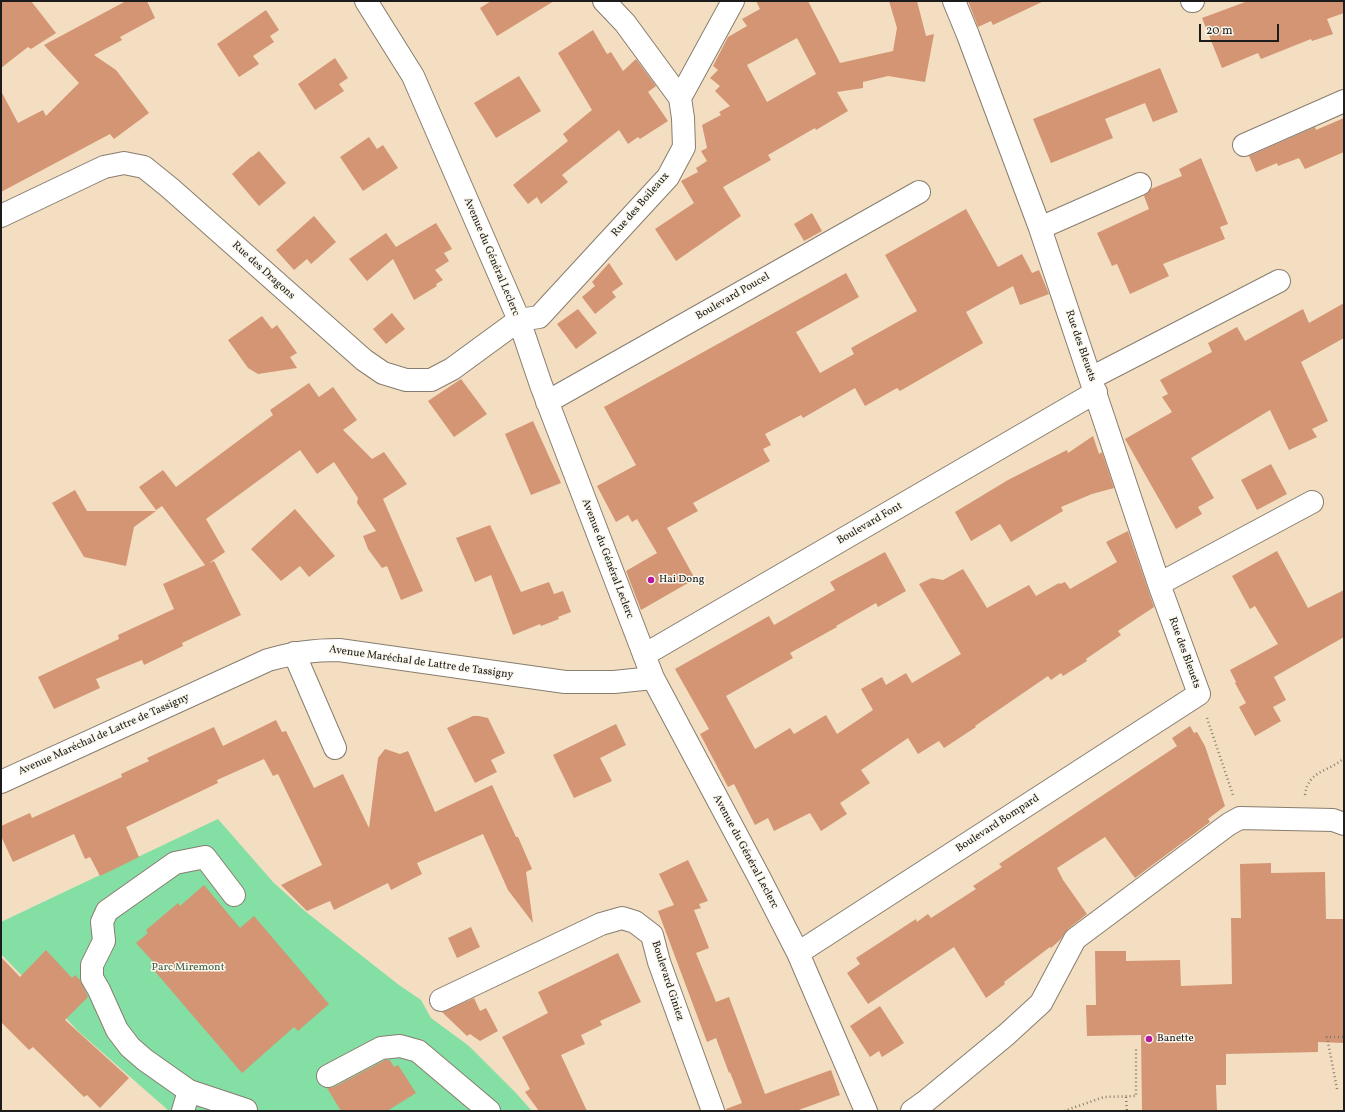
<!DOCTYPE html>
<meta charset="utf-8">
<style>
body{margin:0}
#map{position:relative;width:1345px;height:1112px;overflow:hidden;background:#f3dec1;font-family:Vollkorn,serif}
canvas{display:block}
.frame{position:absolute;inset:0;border:2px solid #1c1c1c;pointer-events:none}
.scale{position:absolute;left:1199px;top:24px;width:80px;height:18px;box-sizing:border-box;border:2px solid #1c1c1c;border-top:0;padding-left:5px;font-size:12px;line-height:14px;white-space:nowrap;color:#1c1c1c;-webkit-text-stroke:3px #fbf7ec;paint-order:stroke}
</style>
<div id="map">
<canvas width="1345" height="1112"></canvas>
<div class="frame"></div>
<div class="scale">20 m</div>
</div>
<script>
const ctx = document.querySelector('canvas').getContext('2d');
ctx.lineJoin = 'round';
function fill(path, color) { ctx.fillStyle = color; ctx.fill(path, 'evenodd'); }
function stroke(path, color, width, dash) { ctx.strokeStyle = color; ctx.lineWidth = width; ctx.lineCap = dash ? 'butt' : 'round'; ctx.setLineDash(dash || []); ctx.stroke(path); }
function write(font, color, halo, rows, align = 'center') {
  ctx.font = font + ' Vollkorn,serif'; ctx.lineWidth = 3; ctx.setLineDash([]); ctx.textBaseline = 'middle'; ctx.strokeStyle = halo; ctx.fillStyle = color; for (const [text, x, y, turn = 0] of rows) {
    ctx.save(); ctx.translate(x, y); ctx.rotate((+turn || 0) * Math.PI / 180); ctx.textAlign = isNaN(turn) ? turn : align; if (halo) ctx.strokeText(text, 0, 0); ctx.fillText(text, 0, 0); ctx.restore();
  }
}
fill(new Path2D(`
 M218 819 273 882 306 912 399 985 421 1000 431 1018 469 1046 516 1093 532 1111H169L79 1032 63 1015 26 980 1 954V922Z`), '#84dfa5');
fill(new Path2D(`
 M1 1H31L56 33 31 49 28 47 1 68Z
 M126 1H147L155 18 120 37 122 40 94 55 116 70 149 113 114 139 110 134 1 192V91L18 123 43 110 46 116 79 83 44 45Z
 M491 1H554L497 36 480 8Z
 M756 1H808L840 63 893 51 897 28 889 1H917L926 36 934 34 925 82 888 76 863 82V88L837 92 848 111 816 130 815 128 768 155 771 160 723 187 741 216 676 261 655 229 694 203 681 181 698 172 696 168 707 161 701 151 707 148 702 125 721 115 719 112 730 106 715 91 720 86 710 78 718 70 713 66 728 37 747 26 742 19 760 9ZM797 38 816 74 767 102 747 65Z
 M968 1H1044L993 25 991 21 978 27Z
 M1248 1H1344V13L1327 19 1333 34 1312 41 1311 39 1261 59 1258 53 1222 68 1202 18Z
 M266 10 279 30 270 36 274 42 253 56 259 64 239 77 217 44Z
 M593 30 607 54 611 52 623 71 636 59 656 86 648 92 668 121 640 139 638 137 628 144 619 130 562 175 568 182 541 204 537 197 528 204 513 185 568 141 563 134 592 110 558 53Z
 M335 58 348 78 339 84 344 91 315 110 298 84Z
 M1160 68 1178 112 1153 122 1145 103 1105 119 1113 138 1051 163 1033 119Z
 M519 76 541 111 496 138 474 103Z
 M1344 118V152L1305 169 1299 158 1278 166 1277 163 1256 172 1249 156 1315 127 1316 130Z
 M369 137 377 149 383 145 398 168 363 191 340 157Z
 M259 151 286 183 259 206 232 174 252 156V157Z
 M1201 158 1228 224 1220 227 1225 239 1163 264 1169 276 1130 294 1117 264 1112 266 1097 233 1149 209 1144 196 1151 189 1182 176 1179 169Z
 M966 209 998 267 1022 254 1032 273 1039 270 1049 294 1020 305 1013 286 966 312 983 343 900 391 897 388 865 406 855 388 803 418 801 415 765 434 771 445 763 449 770 461 693 503 698 511 667 528 695 579 641 610 626 571 657 553 637 519 632 522 628 515 616 522 597 486 636 465 604 407 846 273 859 297 796 332 820 373 854 354 851 348 917 311 885 255Z
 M812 213 822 231 804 241 794 224Z
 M314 216 336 242 311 264 307 259 294 270 276 250Z
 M436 223 452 249 444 253 449 261 435 270 443 280 436 284 437 286 414 300 393 259 367 281 349 259 386 233 396 247Z
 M609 263 623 284 612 292 616 297 595 314 582 297 595 286 592 282Z
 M1344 303V338L1301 362 1328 421 1312 429 1317 437 1289 450 1270 410 1191 458 1214 498 1198 507 1202 514 1176 529 1125 439 1172 412 1162 397 1168 394 1160 380 1212 352 1208 343 1237 327 1245 341 1303 309 1309 323Z
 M578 309 597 333 576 349 557 324Z
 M392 313 405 329 386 344 373 329Z
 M262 316 272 329 277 325 297 353 290 357 297 368 258 374 248 368 228 340Z
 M461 379 487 414 454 437 428 401Z
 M309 383 319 397 333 387 357 420 343 430 372 459 384 452 407 484 383 499 423 591 401 600 387 566 382 568 368 549 363 536 376 531 357 503 358 498 334 462 317 474 300 450 206 519 225 552 209 563 214 561 241 615 182 643 183 646 144 665 142 660 96 679 100 688 54 709 38 677 119 639 118 635 174 609 163 584 205 565 162 506 156 510 139 487 163 470 176 487 273 415 270 410Z
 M533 421 561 483 531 495 505 434Z
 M1093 436 1099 454 1102 452 1114 488 1092 494 1061 507 1063 511 1011 542 1000 524 971 541 955 512 1008 480 1067 450 1068 453Z
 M1271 464 1287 494 1257 510 1241 480Z
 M75 490 87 511H156L134 527 126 566 84 557 52 503Z
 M295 509 335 556 309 577 300 566 281 581 251 549Z
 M490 525 521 592 549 582 554 594 563 591 571 612 558 617 559 619 541 626 540 624 513 635 491 575 475 582 456 538Z
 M1128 531 1154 607 1118 631 1121 635 1086 659 1087 661 1063 676 1061 673 1051 680 1048 676 975 726 976 727 944 748 939 741 918 754 908 738 861 770 870 783 840 803 847 814 821 831 810 813 774 831 768 818 755 825 734 784 728 787 700 734 709 729 675 669 769 616 774 625 835 590 830 582 885 552 906 591 878 607 876 603 836 626 837 627 790 653 793 658 726 696 755 749 790 728 794 734 826 715 837 734 873 710 861 689 882 677 886 685 906 673 912 683 961 654 919 584 932 578 943 580 963 569 987 608 1029 585 1036 596 1059 583 1060 584 1065 582 1070 589 1117 562 1106 542Z
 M1277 551 1308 608 1344 590V637L1274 677 1286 700 1273 707 1281 721 1255 736 1239 707 1246 703 1235 683 1236 682 1230 670 1278 644 1255 606 1250 609 1232 576Z
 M473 716H479L488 718 505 753 491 760 497 772 475 783 447 728Z
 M276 720 282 732 286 731 314 788 343 774 369 828 378 758 385 749 400 754 408 751 435 812 492 785 516 837H518L532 869 526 872 533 923 508 890 483 834 417 863 422 874 391 890 388 883 334 910 330 901 307 911 281 885 322 865 278 774 273 776 264 759 217 780 218 783 126 827 139 857 100 876 90 857 85 859 74 834 13 862 1 836V826L30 813 32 818 122 777 121 774 149 761 147 758 214 727 223 746Z
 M616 724 626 745 600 758 612 781 574 798 553 755Z
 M1190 726 1194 733 1197 732 1205 746 1225 806 1208 819 1210 822 1135 878 1105 837 1057 868 1063 880 1087 914 1068 929 1060 940 1051 948 1050 947 1004 982 1005 984 986 998 954 947 868 1004 847 973 860 964 856 958 916 919 917 922 928 914 931 918 976 889 973 886 1002 867 999 864 1177 746 1172 738Z
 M688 860 708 901 699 904 701 908 694 910 709 948 696 953 716 1002 729 997 765 1094 831 1070 840 1095 796 1111H727L726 1109 742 1103 730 1072 729 1073 716 1038 707 1042 658 911 674 905 659 874Z
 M1271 863V873L1325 872 1326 919H1344V1043L1318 1042V1052L1226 1054V1085H1216L1217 1111H1142L1141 1035 1087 1036 1086 1005H1096L1095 951H1126V961L1180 960 1181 986 1232 984 1231 918H1241L1240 864Z
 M204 885 240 928 254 916 329 1004 298 1031 294 1027 242 1073 152 968 156 965 136 943 148 933 146 930 178 903 180 906Z
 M471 927 480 947 457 958 448 938Z
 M46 950 72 978 75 975 80 980 88 997 65 1020 129 1078 100 1108 87 1095 84 1097 33 1047 29 1050 1 1022V957L20 977Z
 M618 953 641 1002 600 1021 602 1025 581 1035 585 1044 561 1055 587 1111H539L525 1092 530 1089 502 1037 548 1013 538 992Z
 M474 998 480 1011 486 1008 498 1031 480 1041 470 1034 467 1036 442 1012Z
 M880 1006 904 1043 882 1057 879 1051 870 1057 850 1026Z
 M385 1060H390L394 1067 398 1065 416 1093 387 1111H341L327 1088 334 1087Z`), '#d39573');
const minor = new Path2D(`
 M366 1 413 76 519 320 541 385 653 678 759 877 798 953 866 1111
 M1192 1H1193
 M680 98 733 1
 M1244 145 1344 101
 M1 216 104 167 124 163 144 167 170 188 364 360 383 373 406 380H431L452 369 519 320 539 317 668 177 684 147 683 118 680 98 625 23 604 1
 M1040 228 1140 184
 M1091 378 1279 281
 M547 402 919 192
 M1159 584 1312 502
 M294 653 335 748
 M644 655 1096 392
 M1 782 268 660C294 653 312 650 339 650L565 682H614L653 678
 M234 895 205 857 175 863 107 911 102 922 104 941 92 965V978L99 990 117 1030 130 1047 145 1060 189 1091 246 1110
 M798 953 1199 694 1159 584 1040 228 968 35 954 1
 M441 1000 601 924 622 918 635 922 652 935 659 962 713 1111
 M328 1076 381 1048 400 1046 418 1051 489 1111
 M183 1111 189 1091
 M912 1111 926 1101 1006 1035 1041 1003 1075 939 1229 824 1240 818 1333 820 1344 824`);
stroke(minor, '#887d6e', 24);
stroke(new Path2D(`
 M1207 718 1233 795
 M1305 795C1308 770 1329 772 1344 758
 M1337 1089 1327 1037H1344
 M1126 1097 1127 1111
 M1064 1111 1104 1097 1136 1096V1047`), '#887d6e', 2.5, [1, 3]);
stroke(minor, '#fff', 22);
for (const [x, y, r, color] of [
 [651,580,4,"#b5179e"],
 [1149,1039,4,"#b5179e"]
]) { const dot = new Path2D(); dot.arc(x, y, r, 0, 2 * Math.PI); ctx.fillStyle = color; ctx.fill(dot); stroke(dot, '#fbf7ec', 1.5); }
write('11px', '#1c1c1c', '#fbf7ec', [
 ["Rue des Boileaux",641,205,-49],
 ["Avenue du Général Leclerc",491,257,67],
 ["Rue des Dragons",263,271,42],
 ["Boulevard Poucel",733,297,-30],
 ["Rue des Bleuets",1080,346,71],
 ["Boulevard Font",870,524,-30],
 ["Avenue du Général Leclerc",607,559,69],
 ["Rue des Bleuets",1184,653,70],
 ["Avenue Maréchal de Lattre de Tassigny",421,663,8],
 ["Avenue Maréchal de Lattre de Tassigny",104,735,-24],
 ["Boulevard Bompard",998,824,-33],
 ["Avenue du Général Leclerc",745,852,62],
 ["Boulevard Giniez",667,981,72]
]);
write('11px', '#1c1c1c', '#fbf7ec', [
 ["Hai Dong",659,580],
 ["Banette",1157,1039]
], 'left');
write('11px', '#40604c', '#fbf7ec', [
 ["Parc Miremont",188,968]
]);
</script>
